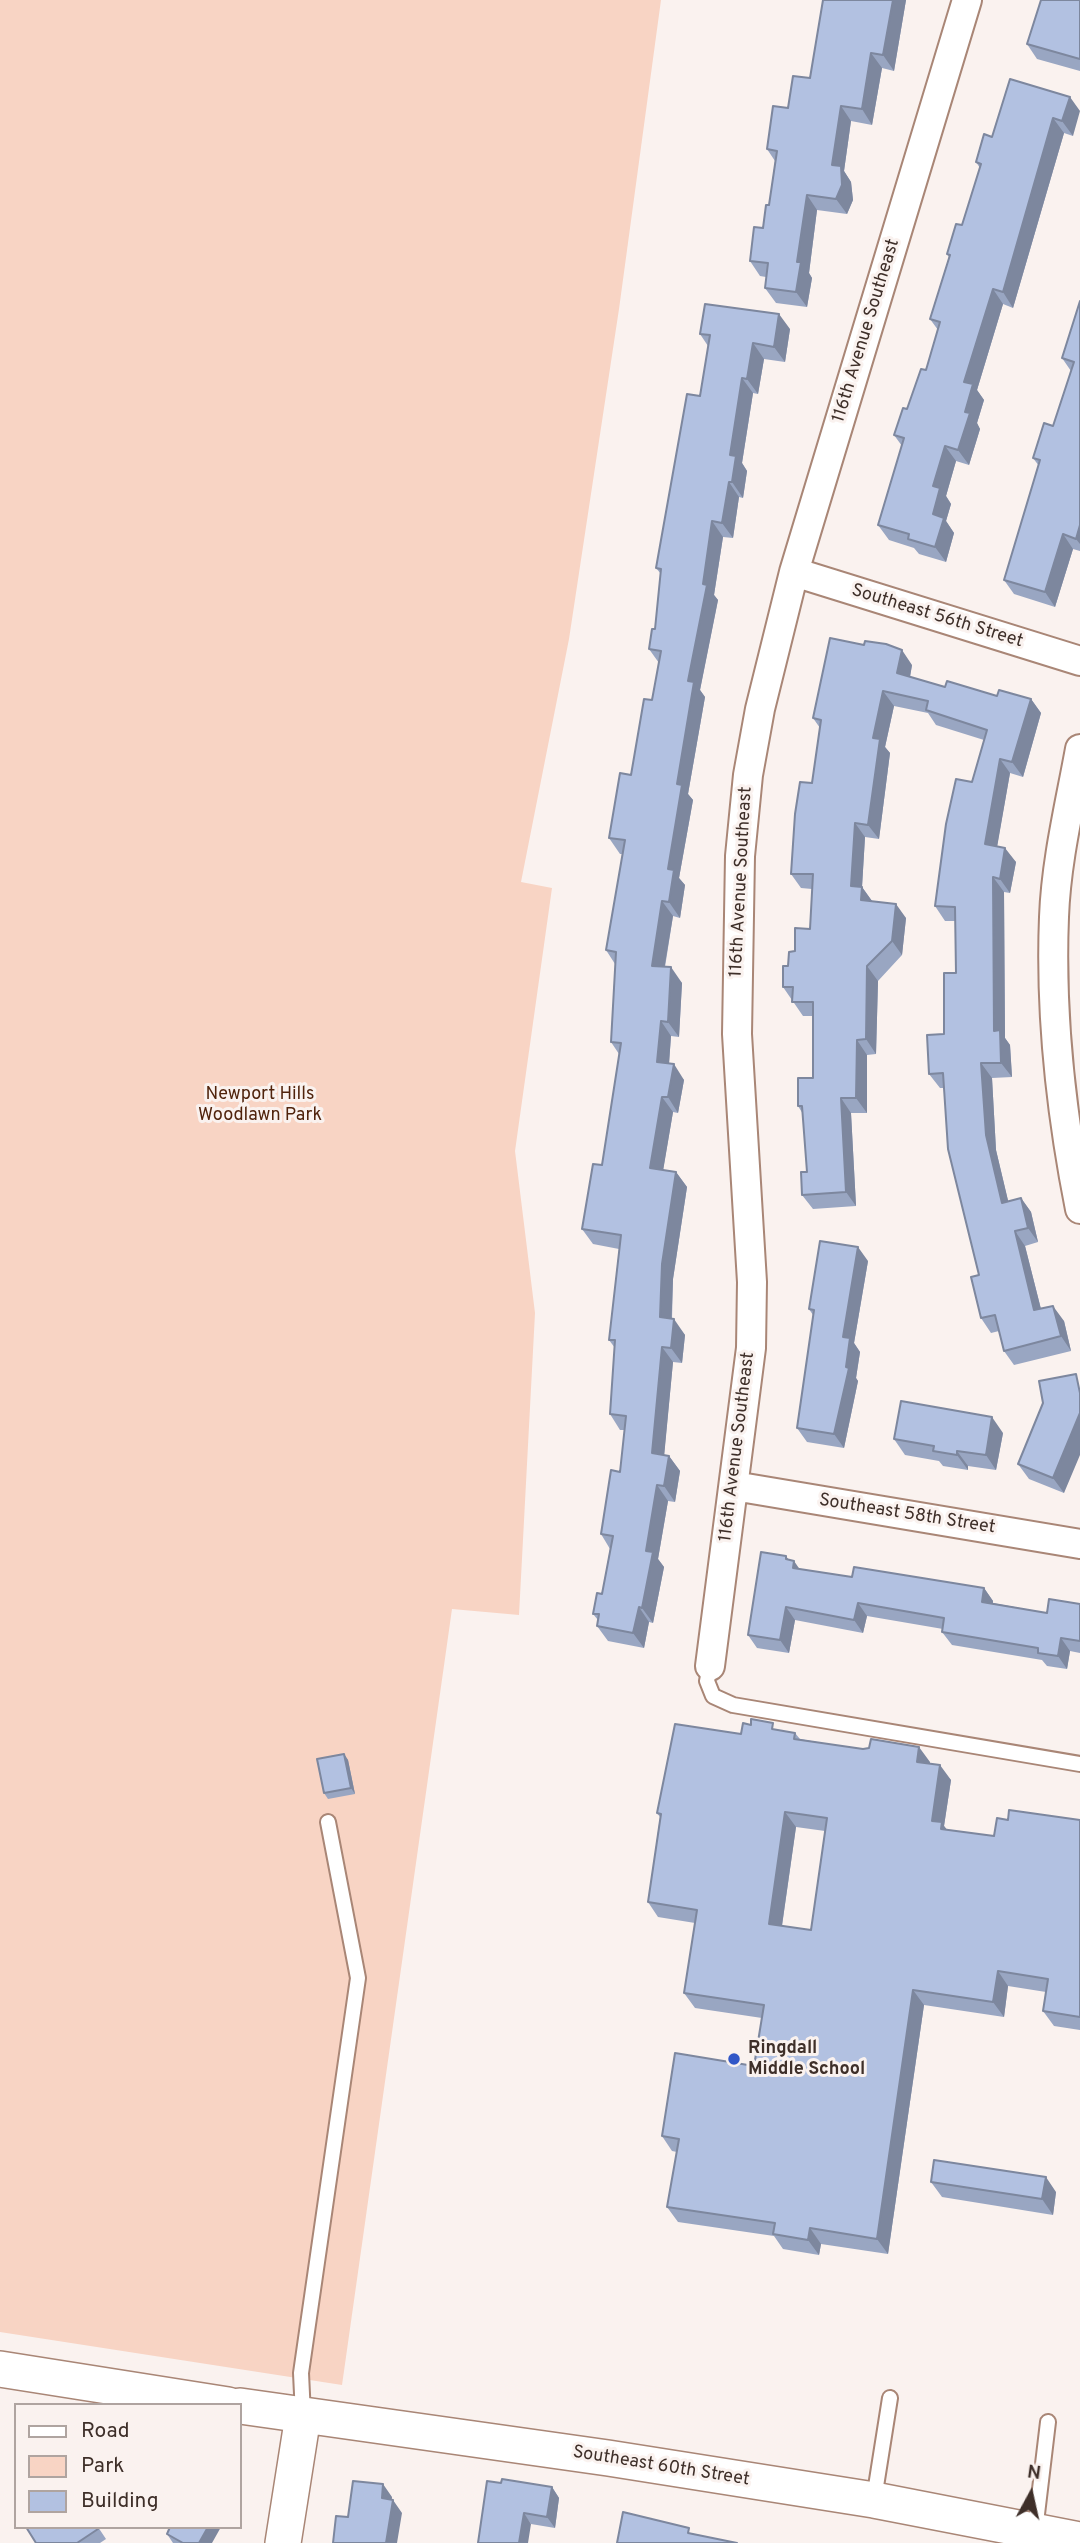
<!DOCTYPE html>
<style>
body{margin:0}
#map{position:relative;width:1080px;height:2543px;overflow:hidden;background:#faf2ef;font-family:Overpass,sans-serif}
canvas{display:block}
.legend{position:absolute;left:14px;top:2403px;width:228px;height:126px;box-sizing:border-box;background:#faf2ef;border:2px solid #afa4a0;margin:0;padding:9px 12px;list-style:none;font-size:21px;color:#3e2f29}
.legend li{display:flex;align-items:center;gap:14px;height:35px}
.legend b{width:35px;border:2px solid #afa4a0}
.north{position:absolute;left:996px;top:2459px;width:70px;height:70px;-webkit-text-stroke:5px #faf2ef;paint-order:stroke;rotate:8deg;font-size:19px;font-weight:700;line-height:28px;text-align:center;color:#3e2f29}
.north::after{content:'';display:block;margin:auto;width:24px;height:32px;background:#3e2f29;clip-path:polygon(50% 0,100% 100%,50% 72%,0 100%)}
</style>
<div id="map">
<canvas width="1080" height="2543"></canvas>
<ul class="legend">
<li><b style="height:9px;background:#fff"></b>Road</li>
<li><b style="height:19px;background:#f8d4c4"></b>Park</li>
<li><b style="height:19px;background:#b2c1e1"></b>Building</li>
</ul>
<div class="north">N</div>
</div>
<script>
const ctx = document.querySelector('canvas').getContext('2d');
ctx.lineJoin = 'round';
function fill(path, color) { ctx.fillStyle = color; ctx.fill(path, 'evenodd'); }
function stroke(path, color, width, dash) { ctx.strokeStyle = color; ctx.lineWidth = width; ctx.lineCap = dash ? 'butt' : 'round'; ctx.setLineDash(dash || []); ctx.stroke(path); }
function write(font, color, halo, rows, align = 'center') {
  ctx.font = font + ' Overpass,sans-serif'; ctx.lineWidth = 6; ctx.setLineDash([]); ctx.textBaseline = 'middle'; ctx.strokeStyle = halo; ctx.fillStyle = color; for (const [text, x, y, turn = 0] of rows) {
    ctx.save(); ctx.translate(x, y); ctx.rotate((+turn || 0) * Math.PI / 180); ctx.textAlign = isNaN(turn) ? turn : align; if (halo) ctx.strokeText(text, 0, 0); ctx.fillText(text, 0, 0); ctx.restore();
  }
}
fill(new Path2D(`
 M0 0H661L619 309 569 639 521 882 552 888 515 1151 535 1313 519 1615 452 1609 342 2385 0 2332Z`), '#f8d4c4');
const service = new Path2D(`
 M710 1666 707 1681 713 1696 733 1705 1080 1764
 M303 2415 301 2373 358 1978 328 1822
 M874 2499 890 2398
 M1035 2531 1048 2422`);
const minor = new Path2D(`
 M794 572 1080 661
 M1080 749C1070 804 1056 861 1054 917 1050 1016 1061 1113 1080 1209
 M734 1486 1080 1544
 M710 1666 751 1348 752 1282 737 1034 740 856 748 775 760 709 794 572 967 0`);
const tertiary = new Path2D(`
 M0 2369 228 2405
 M240 2406 608 2458 874 2500 1080 2540
 M283 2543 303 2416`);
stroke(service, '#a98676', 18);
stroke(minor, '#a98676', 32);
stroke(tertiary, '#a98676', 38);
stroke(service, '#fff', 14);
stroke(minor, '#fff', 28);
stroke(tertiary, '#fff', 35);
fill(new Path2D(`
 M823 0H906L894 71 882 68 872 125 851 121 844 171 851 182 853 200 847 214 817 210 809 273 812 278 807 307 776 303 765 288 766 277 760 276 750 261 763 228 769 205 775 161 767 149 788 108 810 78Z
 M1080 0V71L1037 59 1027 44Z
 M1070 97 1073 136 1064 133 1013 308 1003 304 977 390 984 400 977 423 980 429 969 465 956 461 946 496 951 504 946 521 954 533 946 562 919 554 914 548 889 540 878 525 902 446 894 435 926 370 938 330 930 319 949 257 947 254 962 225 980 168 976 162 992 137Z
 M1080 301V551L1073 549 1055 607 1014 594 1004 580 1039 466 1033 458 1053 426 1071 371 1062 358Z
 M790 329 785 362 764 359 758 394 753 393 742 463 747 471 743 498 739 497 733 538 723 537 714 595 718 600 700 690 705 697 688 794 693 800 679 878 685 885 680 918 673 916 665 967 682 983 679 1037 671 1036 669 1064 684 1080 678 1113 673 1112 663 1170 676 1172 687 1187 673 1279 672 1319 685 1335 682 1363 673 1362 664 1455 669 1456 680 1471 675 1502 668 1501 658 1559 664 1567 653 1623 649 1622 644 1648 608 1641 597 1626 598 1620 593 1614 602 1594 610 1549 601 1534 620 1472 625 1430H620L610 1414 615 1348 609 1340 619 1249 593 1244 582 1229 602 1165 619 1054 611 1042 615 964 606 950 623 854H620L609 838 631 775 652 700 659 663 649 649 655 629 661 574 656 568 700 396 708 346 700 334Z
 M912 665 910 677 945 687 997 696 1031 699 1041 713 1023 777 1010 773 997 846 1016 862 1010 893 1004 892 1005 1038 1010 1045 1012 1077 992 1078 996 1150 1008 1201 1021 1198 1031 1212 1038 1242 1025 1246 1041 1309 1064 1321 1071 1351 1014 1365 1004 1351 999 1331 991 1333 981 1318 979 1275 944 1088H940L929 1074 944 1034 956 973 955 921H945L935 906 984 740 936 725 928 713 894 706 885 747 890 753 879 839 865 837 862 887 872 901 906 918 902 955 878 981 876 1054 867 1055V1113H851L856 1206 813 1209 802 1195 807 1172 803 1114 798 1106 813 1078V1016H803L783 987 788 966 795 951 810 929 812 889 801 888 791 874 812 783 820 728 813 718Z
 M868 1261 854 1343 860 1352 856 1378 858 1381 844 1448 807 1442 797 1428 813 1315 809 1309Z
 M1076 1374 1064 1493 1029 1479 1018 1464Z
 M1003 1433 996 1470 968 1466V1470L943 1466 939 1461 905 1455 894 1439Z
 M789 1560 799 1569 852 1577 984 1588 993 1601V1603L1047 1613 1080 1604V1653L1070 1651 1067 1669 1047 1666 1042 1660 952 1645 942 1632 943 1629 867 1616 863 1633 795 1620 789 1653 757 1648 748 1635Z
 M751 1725 795 1733 800 1739 930 1762V1763L951 1780 944 1826 947 1830 994 1836 1008 1820H1080V2030L1054 2026 1043 2011 1046 1992 1008 1986 1004 2017 924 2005 888 2254 821 2244 819 2255 783 2249 774 2236 678 2222 667 2207 677 2152 672 2151 662 2136 754 2066 762 2018 695 2008 684 1993 695 1923 658 1917 648 1902 660 1817 657 1813ZM796 1827 825 1831 811 1930 782 1926Z
 M344 1754 348 1760 355 1794 328 1799 324 1793Z
 M931 2182 1056 2192 1053 2215 942 2197Z
 M501 2483 552 2487 559 2498 555 2528 531 2524Z
 M98 2527 106 2539 100 2543H36Z
 M167 2534 212 2543H173Z`), '#99a6c2');
fill(new Path2D(`
 M893 0H906L894 71 883 55Z
 M871 53 882 68 872 125 862 109Z
 M1070 97 1080 111 1073 136 1062 121Z
 M841 106 851 121 844 171 851 182 853 200 847 214 836 199 832 165Z
 M1053 118 1064 133 1013 308 1003 292Z
 M807 195 817 210 809 273 812 278 807 307 796 292 797 262Z
 M993 289 1003 304 977 390 984 400 977 423 980 429 969 465 958 450 965 412 964 382Z
 M779 314 790 329 785 362 774 347Z
 M753 343 764 359 758 394 747 379Z
 M742 378 753 393 742 463 747 471 743 498 732 482 730 455Z
 M945 446 956 461 946 496 951 504 946 521 954 533 946 562 935 547 933 514V486Z
 M729 482 739 497 733 538 722 523Z
 M712 521 723 537 714 595 718 600 700 690 705 697 688 794 693 800 679 878 685 885 680 918 669 902 668 869 688 681Z
 M1080 525V544L1076 539Z
 M1063 534 1073 549 1055 607 1045 592Z
 M902 650 912 665 908 688 897 673Z
 M883 691 894 706 885 747 890 753 879 839 868 825 873 738Z
 M1031 699 1041 713 1023 777 1012 762Z
 M1000 759 1010 773 995 859 985 844Z
 M855 823 865 837 862 887 872 901 871 915 851 886Z
 M1005 848 1016 862 1010 893 1000 879Z
 M993 877 1004 892 1005 1038 1010 1045 1012 1077 1001 1063 994 1031Z
 M662 901 673 916 662 982 652 966Z
 M896 904 906 918 902 955 892 941Z
 M867 966 878 981 876 1054 866 1039Z
 M671 967 682 983 679 1037 668 1022Z
 M661 1021 671 1036 668 1077 657 1062Z
 M857 1040 867 1055V1113L856 1098Z
 M981 1063 992 1078 996 1150 1012 1217 1002 1203 986 1135Z
 M674 1064 684 1080 678 1113 668 1097Z
 M662 1097 673 1112 661 1183 650 1168Z
 M841 1098 851 1113 856 1206 846 1192Z
 M676 1172 687 1187 673 1279 671 1333 660 1317 662 1264Z
 M1021 1198 1031 1212 1038 1242 1028 1228Z
 M1015 1231 1025 1246 1045 1325 1034 1310Z
 M858 1247 868 1261 854 1343 860 1352 856 1378 858 1381 844 1448 834 1434 846 1367 843 1337Z
 M1053 1306 1064 1321 1071 1351 1061 1336Z
 M674 1319 685 1335 682 1363 671 1348Z
 M662 1347 673 1362 663 1468 652 1453Z
 M1080 1413V1455L1064 1493 1053 1478Z
 M992 1417 1003 1433 996 1470 986 1455Z
 M957 1451 968 1466V1470L957 1455Z
 M669 1456 680 1471 675 1502 664 1486Z
 M657 1485 668 1501 658 1559 664 1567 653 1623 642 1608 646 1551Z
 M786 1556 793 1566 794 1561 803 1574 802 1581 786 1559Z
 M984 1588 993 1601 991 1615 982 1602Z
 M858 1603 867 1616 863 1633 854 1620Z
 M639 1607 649 1622 644 1648 633 1633Z
 M786 1607 795 1620 789 1653 780 1640Z
 M1061 1638 1070 1651 1067 1669 1058 1656Z
 M919 1747 930 1762 928 1777 917 1762Z
 M344 1754 348 1760 355 1794 351 1788Z
 M940 1765 951 1780 944 1826 953 1837 932 1821Z
 M785 1812 796 1827 780 1939 769 1924Z
 M998 1971 1008 1986 1004 2017 993 2002Z
 M913 1990 924 2005 888 2254 877 2239Z
 M1046 2177 1056 2192 1053 2215 1042 2199Z
 M810 2228 821 2244 819 2255 808 2240Z
 M383 2484 392 2497 391 2511 382 2498Z
 M552 2487 559 2498 555 2528 547 2517Z
 M393 2500 402 2513 397 2543H386Z
 M524 2513 531 2524 528 2543H519Z
 M208 2527H221L212 2543H199Z`), '#7d879e');
const building = new Path2D(`
 M823 0H893L883 55 871 53 862 109 841 106 832 165 841 166 842 185 836 199 807 195 797 262H801L796 292 765 288 768 263 750 261 754 227 763 228 766 205H769L777 151 767 149 773 106 788 108 793 76 810 78Z
 M1041 0H1080V59L1027 44Z
 M1010 79 1070 97 1062 121 1053 118 1003 292 993 289 964 382 973 384 965 412 970 413 958 450 945 446 933 486 940 488 933 514 944 518 935 547 908 539 909 534 878 525 904 438 894 435 903 408 907 409 921 369 926 370 940 322 930 319 950 255 947 254 956 224 962 225 981 164 976 162 984 134 992 137Z
 M1080 301V525L1076 539 1063 534 1045 592 1004 580 1040 460 1033 458 1044 423 1053 426 1074 362 1062 358Z
 M705 304 779 314 774 347 753 343 747 379 742 378 730 455 736 456 732 482H729L722 523 712 521 703 584 707 585 688 681 694 682 677 784 682 785 668 869 674 870 669 902 662 901 652 966 671 967 668 1022 661 1021 657 1062 674 1064 668 1097H662L650 1168 676 1172 662 1264 660 1317 674 1319 671 1348 662 1347 652 1453 669 1456 664 1486 657 1485 646 1551 653 1552 642 1608 639 1607 633 1633 597 1626 599 1614H593L597 1593 602 1594 613 1536 601 1534 611 1470 620 1472 626 1416 610 1414 615 1340H609L621 1235 582 1229 593 1164 602 1165 621 1043 611 1042 616 952 606 950 625 840 609 838 620 773 631 775 644 699 652 700 661 651 649 649 652 629H655L661 569 656 568 687 394 700 396 710 335 700 334Z
 M830 638 864 645 865 641 886 644 902 650 897 673 945 687 947 681 997 696 999 690 1031 699 1012 762 1000 759 985 844 1005 848 1000 879 993 877 994 1031 1000 1030 1001 1063H981L986 1135 1002 1203 1021 1198 1028 1228 1015 1231 1034 1310 1053 1306 1061 1336 1004 1351 995 1315 981 1318 971 1277 979 1275 948 1149 943 1073 929 1074 927 1035 944 1034V973H956L955 907 935 906 946 824 956 779 972 782 987 730 926 710 928 701 883 691 873 738 880 739 868 825 855 823 851 886 862 887 861 900 896 904 892 941 867 966 866 1039 857 1040 856 1098H841L846 1192 802 1195 801 1172H807L802 1106H798V1078H813V1002H792L793 987H783V966H788L789 952 795 951V928L810 929 813 874H791L795 814 800 782 812 783 821 720 813 718Z
 M820 1241 858 1247 843 1337 850 1338 846 1367 849 1368 834 1434 797 1428 814 1310 809 1309Z
 M1076 1374 1080 1393V1413L1053 1478 1018 1464 1043 1403 1039 1381Z
 M901 1401 992 1417 986 1455 957 1451V1455L933 1451 934 1446 894 1439Z
 M761 1552 786 1556V1559L794 1561 793 1568 852 1577 854 1567 984 1588 982 1602 1047 1613 1049 1599 1080 1604V1641L1061 1638 1058 1656 1038 1653V1648L942 1632 944 1618 858 1603 854 1620 786 1607 780 1640 748 1635Z
 M751 1719 773 1723 772 1729 795 1733 794 1739 863 1749 869 1748 871 1739 919 1747 917 1762 940 1765 932 1821 942 1822 941 1829 994 1836 997 1818 1008 1820 1009 1810 1080 1820V2017L1043 2011 1048 1979 998 1971 993 2002 913 1990 877 2239 810 2228 808 2240 773 2234 775 2223 667 2207 679 2139 662 2136 675 2053 754 2066 764 2005 684 1993 697 1910 648 1902 661 1814 657 1813 675 1724 741 1734 743 1723 751 1725ZM785 1812 827 1818 811 1930 769 1924Z
 M344 1754 351 1788 324 1793 317 1759Z
 M934 2160 1046 2177 1042 2199 931 2182Z
 M502 2479 552 2487 547 2517 524 2513 519 2543H478L487 2481 501 2483Z
 M353 2481 383 2484 382 2498 393 2500 386 2543H333L336 2516 348 2517Z
 M623 2512 689 2528 688 2533 737 2543H617Z
 M26 2527H97L98 2529 77 2543H36Z
 M170 2527H208L199 2543H183L167 2534Z`);
fill(building, '#b2c1e1');
stroke(building, '#7d879e', 2);
for (const [x, y, r, color] of [
 [734,2059,7,"#3257c7"]
]) { const dot = new Path2D(); dot.arc(x, y, r, 0, 2 * Math.PI); ctx.fillStyle = color; ctx.fill(dot); stroke(dot, '#faf2ef', 2.5); }
write('18px', '#3e2f29', '#faf2ef', [
 ["116th Avenue Southeast",867,331,-73],
 ["Southeast 56th Street",937,617,17],
 ["116th Avenue Southeast",742,882,-87],
 ["116th Avenue Southeast",738,1447,-83],
 ["Southeast 58th Street",907,1515,9],
 ["Southeast 60th Street",661,2467,9]
]);
write('18px', '#50230c', '#faf2ef', [
 ["Newport Hills",260,1095],
 ["Woodlawn Park",260,1116]
]);
write('bold 18px', '#3e2f29', '#faf2ef', [
 ["Ringdall",748,2049],
 ["Middle School",748,2070]
], 'left');
</script>
